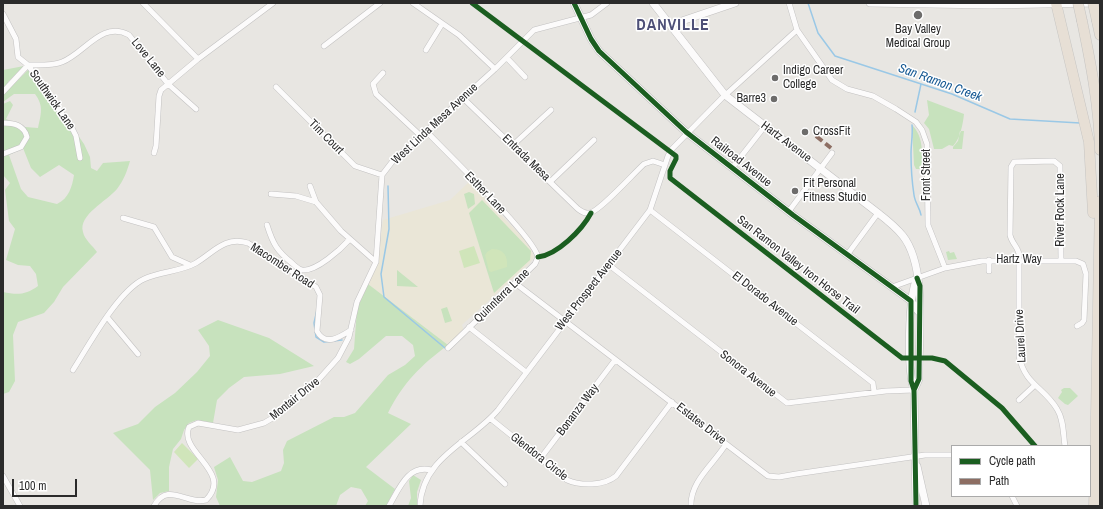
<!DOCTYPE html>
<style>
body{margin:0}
#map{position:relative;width:1103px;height:509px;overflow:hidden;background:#e8e6e2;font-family:"Archivo Narrow",sans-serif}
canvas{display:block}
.frame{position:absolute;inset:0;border:4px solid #2b2b2b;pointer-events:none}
.legend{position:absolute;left:951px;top:445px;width:140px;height:52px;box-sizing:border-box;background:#fff;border:1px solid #aaa;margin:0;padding:5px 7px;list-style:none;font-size:12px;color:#2b2b2b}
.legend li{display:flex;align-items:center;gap:8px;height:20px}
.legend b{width:20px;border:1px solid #aaa}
.scale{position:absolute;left:12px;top:479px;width:65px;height:18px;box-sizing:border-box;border:2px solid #2b2b2b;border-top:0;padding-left:5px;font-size:12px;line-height:14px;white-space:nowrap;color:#2b2b2b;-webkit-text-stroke:3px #fff;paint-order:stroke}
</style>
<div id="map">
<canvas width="1103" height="509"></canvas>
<div class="frame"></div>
<ul class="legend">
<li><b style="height:5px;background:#1b5e20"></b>Cycle path</li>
<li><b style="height:5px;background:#8d6e63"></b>Path</li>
</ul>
<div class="scale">100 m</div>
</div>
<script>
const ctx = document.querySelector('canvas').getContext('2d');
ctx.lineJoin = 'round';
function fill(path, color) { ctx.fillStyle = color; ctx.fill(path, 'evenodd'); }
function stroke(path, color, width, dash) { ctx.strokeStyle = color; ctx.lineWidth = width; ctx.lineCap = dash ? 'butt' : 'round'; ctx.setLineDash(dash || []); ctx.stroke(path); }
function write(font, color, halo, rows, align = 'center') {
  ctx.font = font + ' "Archivo Narrow",sans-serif'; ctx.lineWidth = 3; ctx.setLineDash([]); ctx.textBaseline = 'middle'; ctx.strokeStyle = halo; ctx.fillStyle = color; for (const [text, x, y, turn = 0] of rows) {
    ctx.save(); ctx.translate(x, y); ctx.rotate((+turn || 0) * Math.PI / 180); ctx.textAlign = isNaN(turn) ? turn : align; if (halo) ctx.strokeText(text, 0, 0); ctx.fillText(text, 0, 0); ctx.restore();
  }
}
fill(new Path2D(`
 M469 182 529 244 534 257 529 264 464 323 462 325 464 331 448 345 368 284 377 266 383 220 450 200Z`), '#eae6d7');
fill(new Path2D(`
 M24 66 8 82 15 83 31 67 84 144 90 157 91 168 97 171 103 163 130 161C127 171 124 180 117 189 107 201 78 215 83 232 84 239 93 246 97 252L63 287 54 302 44 313 18 322 13 335 15 381 9 392 3 394V292C17 295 26 295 38 286L36 274 30 266 18 265 6 260 15 229 9 221 5 190 10 183 3 175V104L10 101 13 105 6 119 25 127 38 128C41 114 44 106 35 94H14L3 102V70ZM23 148 31 168 40 177 59 165 74 175C72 187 69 198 57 204L28 197 21 189 9 155Z
 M927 100 964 114C963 124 960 139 953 146L949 145 942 149H934L929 129 924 123 929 115Z
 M912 125C924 137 922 154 922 169H916L914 165Z
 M960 131H964L962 149H953V147L958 141Z
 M469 192 474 194 475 204 468 209 464 194Z
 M482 200 531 251 530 260 494 293 469 213Z
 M949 251 950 253 954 252 957 259 948 260 946 252Z
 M397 270 418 287 397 286Z
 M368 284 448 345C421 365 403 383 388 413L411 424 366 467 395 489 386 506H365L368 501 361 489 351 487 340 495 336 506H220L216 497 218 480 214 467 230 457 243 481 252 482 281 471 284 463 283 450 287 441 334 417H344L355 413 388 375 405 365 415 356 413 345 402 336H386L359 359 350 364 346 362 354 349 357 309Z
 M447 307 452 321 445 323 441 309Z
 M218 320 269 338 314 366 280 374 244 377 229 388 217 400 213 423 197 420 189 423 184 430 181 439 173 449 169 467V491L160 493 153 500 150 470 113 433 138 424 155 407 175 393 197 372 210 356 209 346 198 330Z
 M1064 388H1070L1078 396 1068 405 1065 404 1058 398 1062 392 1061 390Z
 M413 475 421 480 417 492V506H408L411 498 409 481Z`), '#c7e2bd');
fill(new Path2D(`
 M474 246 480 263 464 268 459 251Z
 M492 249C504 249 508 256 507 267L491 272 489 271 485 255 487 252Z
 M182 443 198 459 189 468 174 452Z`), '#d0e5ba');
stroke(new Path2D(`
 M808 3 818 33 835 56 952 94 1010 119 1080 123
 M915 112 921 84
 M912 125C913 135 911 144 911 154 911 167 912 182 914 195 915 203 920 208 921 215
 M388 186 389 229 381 274 384 297 445 348
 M317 310 314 323 316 337 324 342 342 340`), '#9ac8e6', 1.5);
const street = new Path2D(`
 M143 3 198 59
 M413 3 459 35 495 69
 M789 3 797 30 832 80 847 89 873 96 896 109 916 122 922 130 927 144 928 225 945 268
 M3 14 16 39 18 57 28 65C38 65 52 66 62 62 85 53 102 20 129 35L168 84 196 109
 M324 46 380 3
 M426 50 442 24
 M507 58 525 77
 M383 73 373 84 376 94 422 137
 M276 87 355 166 382 175
 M3 92 28 65 73 130 76 136 80 158
 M463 98 578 209C582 212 585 214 590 213 601 210 634 173 644 164L653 161 665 165
 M3 123C14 123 24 125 27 137L21 147 3 154
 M427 132C446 152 534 237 538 257L535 264 448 348
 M513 145 551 110
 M154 153 156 146 159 96 161 90 198 59 273 3
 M732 168 765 126
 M551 181 594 140
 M310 186 316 202
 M271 194 296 196 316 202 341 231 376 262
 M650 210 873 383 874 392
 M789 211 832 153
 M123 218 154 227 172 257 190 265
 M267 225C273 244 277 251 292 263 295 266 298 269 302 270 316 272 341 249 350 239
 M847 255 878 213
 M1061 260 1060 166 1054 161 1014 162 1011 167 1010 235C1012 244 1019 248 1019 255V356C1025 385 1044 387 1057 409 1064 420 1063 434 1065 446
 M609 265 787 403 886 391 914 390
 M989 271V260
 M515 283 768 476 779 477 796 474 925 455H952
 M892 287 945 268 982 261H1076L1083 264 1086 274 1084 320 1082 323 1077 326
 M107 317 138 354
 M469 327 526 372
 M73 370C89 345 118 291 144 279 161 271 180 272 196 263 214 252 225 236 248 243L316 287 320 295 317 331C325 347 340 337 351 330
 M1019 400 1035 385
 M491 419 567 480C581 486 604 486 616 476L672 402
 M461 442 505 484
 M540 459 615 360
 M3 476 20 506
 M1012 496 1017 506
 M154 506C168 481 186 505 206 500 234 472 178 452 189 427L198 423 238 430 264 423 276 416 312 387 338 358 349 337 357 302 376 262 382 175 392 162 495 69 534 30 591 15 607 3
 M389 506C399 489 408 464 431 470
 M420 506C422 457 471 442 498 410L650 210 668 156 672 149 722 98 797 30
 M691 506C690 481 714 464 726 444`);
const secondary = new Path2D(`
 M574 3 591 39 599 51 686 132 793 215 911 301 918 311
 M653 3 725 95 878 213C887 220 896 227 903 236 928 268 918 339 919 379L914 390
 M870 3 990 5 1095 3
 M670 25 735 3
 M917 466 926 506
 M916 506 914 390C907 369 908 298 917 278`);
const highway = new Path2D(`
 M1056 3 1089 142 1093 213
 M1082 21C1091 64 1099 106 1100 150
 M1097 21 1100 35
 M1095 467 1100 201`);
stroke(street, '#c2c1c1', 6);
stroke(secondary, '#c2c1c1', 8);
stroke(highway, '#c5c4c2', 11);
stroke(street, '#fcfbfb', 5);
stroke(secondary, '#fcfbfb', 7);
stroke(highway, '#e7dfd5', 10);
const highwayBridge = new Path2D(`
 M1078 3 1082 21
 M1093 3 1097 21
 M1094 506 1095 467`);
stroke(highwayBridge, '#c5c4c2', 11, []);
stroke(highwayBridge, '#e7dfd5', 10);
stroke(new Path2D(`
 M816 136 831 148`), '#8d6e63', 4, [8, 4]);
stroke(new Path2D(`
 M472 3 676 156V159L670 171V178L902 358H932L945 361 1002 408 1035 446
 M574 3 591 39 599 51 686 132 793 215 911 301V381L914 390 916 506
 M538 257C557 255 582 230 591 213
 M914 390 919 379 920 286 917 278`), '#1b5e20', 5);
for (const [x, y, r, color] of [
 [918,15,5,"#6d6c6b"],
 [775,78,4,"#6d6c6b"],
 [774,99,4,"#6d6c6b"],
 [805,132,4,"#6d6c6b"],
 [795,191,4,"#6d6c6b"]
]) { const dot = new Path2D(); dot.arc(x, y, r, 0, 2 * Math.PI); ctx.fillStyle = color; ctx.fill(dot); stroke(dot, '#fff', 1.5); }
write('12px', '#2b2b2b', '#fff', [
 ["Bay Valley",918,30,"center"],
 ["Medical Group",918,44,"center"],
 ["Indigo Career",783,71],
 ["College",783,85],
 ["Barre3",766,99,"right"],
 ["CrossFit",813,132],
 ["Fit Personal",803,184],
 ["Fitness Studio",803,198]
], 'left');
write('12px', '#2b2b2b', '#fff', [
 ["Love Lane",148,58,51],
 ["Southwick Lane",52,100,55],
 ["West Linda Mesa Avenue",435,124,-43],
 ["Tim Court",326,137,45],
 ["Hartz Avenue",786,142,37],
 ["Entrada Mesa",526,158,44],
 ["Railroad Avenue",741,162,38],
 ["Front Street",927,175,-90],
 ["Esther Lane",485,193,46],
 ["River Rock Lane",1061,210,-90],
 ["Hartz Way",1019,260],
 ["San Ramon Valley Iron Horse Trail",798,265,38],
 ["Macomber Road",282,266,33],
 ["West Prospect Avenue",589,290,-52],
 ["Quinnterra Lane",502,296,-44],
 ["El Dorado Avenue",765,299,38],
 ["Laurel Drive",1021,336,-93],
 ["Sonora Avenue",748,374,38],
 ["Montair Drive",295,399,-39],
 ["Bonanza Way",578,410,-53],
 ["Estates Drive",701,424,38],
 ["Glendora Circle",539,457,38]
]);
write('italic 13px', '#165993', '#fff', [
 ["San Ramon Creek",940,83,20]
]);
ctx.letterSpacing = '1px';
write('bold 16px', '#4e5078', '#fff', [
 ["DANVILLE",673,26]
]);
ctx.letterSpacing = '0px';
</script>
